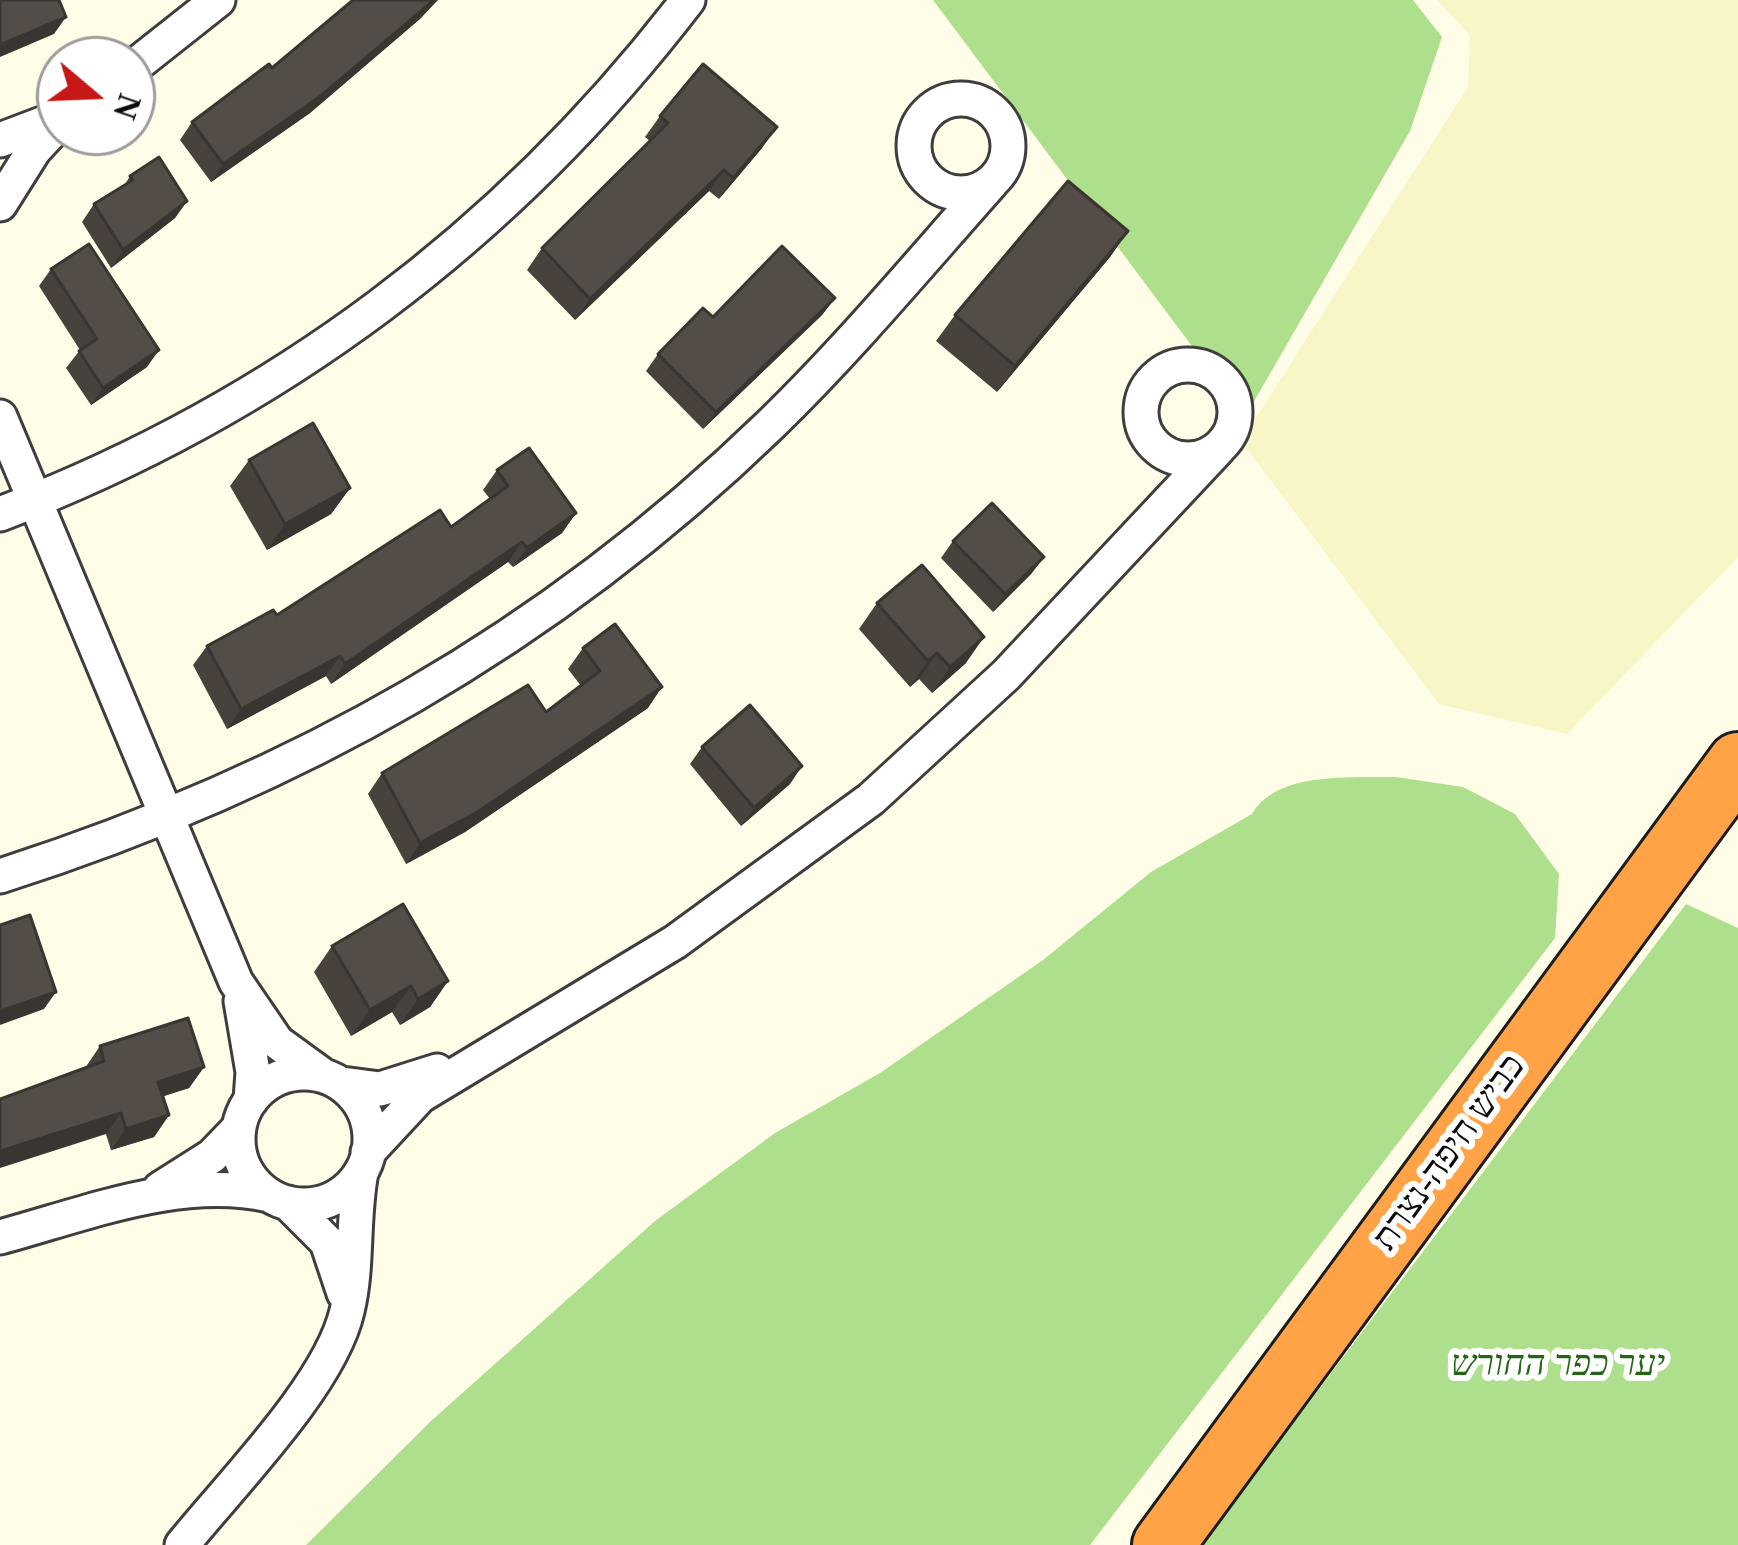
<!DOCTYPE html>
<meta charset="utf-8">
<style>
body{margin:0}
#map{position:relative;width:1738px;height:1545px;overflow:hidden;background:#fffce8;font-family:"Times New Roman",serif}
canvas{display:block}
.north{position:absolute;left:36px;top:36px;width:120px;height:120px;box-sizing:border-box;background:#fff;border:3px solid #9d9d9d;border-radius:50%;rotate:109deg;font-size:33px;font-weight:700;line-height:48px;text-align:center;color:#0b0b0b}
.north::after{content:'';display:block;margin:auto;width:42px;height:54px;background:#c71717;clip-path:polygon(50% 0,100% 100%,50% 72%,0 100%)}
</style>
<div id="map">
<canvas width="1738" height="1545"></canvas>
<div class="north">N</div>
</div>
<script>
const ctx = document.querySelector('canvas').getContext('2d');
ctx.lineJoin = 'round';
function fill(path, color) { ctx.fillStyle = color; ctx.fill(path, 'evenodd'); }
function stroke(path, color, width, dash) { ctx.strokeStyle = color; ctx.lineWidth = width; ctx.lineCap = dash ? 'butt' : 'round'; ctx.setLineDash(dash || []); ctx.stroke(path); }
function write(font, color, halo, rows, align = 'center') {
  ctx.font = font + ' "Times New Roman","Noto Sans Hebrew",serif'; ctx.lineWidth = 12; ctx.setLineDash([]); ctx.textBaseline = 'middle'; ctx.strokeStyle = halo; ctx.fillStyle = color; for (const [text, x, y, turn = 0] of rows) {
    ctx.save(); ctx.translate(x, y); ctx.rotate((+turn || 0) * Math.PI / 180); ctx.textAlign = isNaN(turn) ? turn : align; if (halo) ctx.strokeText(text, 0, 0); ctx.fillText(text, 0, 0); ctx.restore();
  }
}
fill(new Path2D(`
 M1437 0H1738V557L1567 734 1439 704 1241 441 1468 87 1470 35Z`), '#f8f6c6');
fill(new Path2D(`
 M933 0H1413L1442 37 1410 131 1245 417Z
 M1396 777 1463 787 1515 814 1559 874 1555 938 1090 1545H306L431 1421 655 1221 775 1133 880 1073 1043 960 1151 872 1252 814C1276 771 1353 778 1396 777Z
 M1686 904 1738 928V1545H1201Z`), '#aedf8c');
const street = new Path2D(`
 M132 68 218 0
 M914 146a47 47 0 1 1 94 0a47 47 0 1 1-94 0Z
 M0 140 58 118
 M0 204 34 150 60 122
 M1141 412a47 47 0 1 1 94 0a47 47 0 1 1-94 0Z
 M0 417 236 982 277 1042 321 1074
 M0 514C276 409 508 235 688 0
 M0 876C294 782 548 640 770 425 849 348 919 264 991 183
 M241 1001 253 1072 251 1100
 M238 1139a66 66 0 1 1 132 0a66 66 0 1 1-132 0Z
 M342 1084 380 1089 437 1071
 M368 1152 420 1096 675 942 871 799 1006 675 1218 449
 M160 1189 212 1156 238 1129
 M288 1203 327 1242 344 1293
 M0 1237C86 1214 180 1175 269 1195
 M182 1545C231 1484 330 1385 347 1311 358 1266 352 1218 361 1172`);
const highway = new Path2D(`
 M1163 1545 1738 763`);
stroke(street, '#3e3e3e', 39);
stroke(highway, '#1c1c1c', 66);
stroke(street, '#fff', 33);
stroke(highway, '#ffa346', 60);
fill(new Path2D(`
 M421 18 310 113 211 182 180 140 192 122 272 68Z
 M660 116 762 148 719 199 709 191 575 320 527 270 542 248 650 141 645 137Z
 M130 176 187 201 175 218 111 268 82 222 94 204 124 186Z
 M1128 231 1110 257 997 392 936 341 955 315Z
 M51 269 147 367 91 405 66 368 80 350 39 286Z
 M835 298 822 315 703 429 646 371 658 354 713 317Z
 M249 460 350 488 331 514 267 550 230 486Z
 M497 470 576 513 562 533 513 567 508 562 331 684 326 676 227 729 193 665 207 646 277 615 451 527 490 499 483 490Z
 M953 541 1044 557 1031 574 993 612 941 558Z
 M877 603 966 663 932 693 919 679 910 687 859 629Z
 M583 648 648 708 465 832 406 864 368 794 382 773 546 712 581 686 568 669Z
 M702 747 790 784 741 826 690 764Z
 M332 946 448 981 430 1007 400 1025 392 1012 351 1036 314 972Z
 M100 1046 204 1067 189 1088 162 1096 169 1115 154 1137 111 1150 85 1068Z`), '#48413c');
fill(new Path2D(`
 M434 0H438L421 18 310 113 211 182 223 164Z
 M66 17 54 34 0 57V45Z
 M777 127 762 148 719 199 733 178Z
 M724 170 709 191 575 320 590 299Z
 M187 201 175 218 111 268 123 250Z
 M1128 231 1110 257 997 392 1015 366Z
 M835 298 822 315 703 429 716 412Z
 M159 350 147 367 91 405 103 388Z
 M350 488 331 514 267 550 285 524Z
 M576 513 562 533 513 567 527 548Z
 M522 542 508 562 331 684 345 664Z
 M1044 557 1031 574 993 612 1005 594Z
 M984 637 966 663 932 693 950 667Z
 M937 653 919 679 910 687 928 661Z
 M340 656 326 676 227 729 241 709Z
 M662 687 648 708 465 832 406 864 420 843Z
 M802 766 790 784 741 826 754 808Z
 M448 981 430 1007 400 1025 418 999Z
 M411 986 392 1012 351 1036 370 1010Z
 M56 992 44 1009 0 1025V1011Z
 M204 1067 189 1088 143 1103 158 1082Z
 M121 1113 106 1134 0 1168V1151Z
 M169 1115 154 1137 111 1150 126 1129Z`), '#3b3531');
const building = new Path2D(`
 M0 0H59L66 17 0 45Z
 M353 0H434L322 95 223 164 192 122 269 64 272 68Z
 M703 64 777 127 733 178 724 170 590 299 542 248 668 123 660 116Z
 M159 157 187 201 123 250 94 204 133 180 130 176Z
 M1068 181 1128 231 1015 366 955 315Z
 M89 244 159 350 103 388 79 351 97 339 51 269Z
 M782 246 835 298 716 412 658 354 703 308 713 317Z
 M313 423 350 488 285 524 249 460Z
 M529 448 576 513 527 548 522 542 345 664 340 656 241 709 207 646 273 610 277 615 440 510 451 527 508 486 497 470Z
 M992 503 1044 557 1005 594 953 541Z
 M922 565 984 637 950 667 937 653 928 661 877 603Z
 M615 624 662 687 479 811 420 843 382 773 528 685 546 712 600 671 583 648Z
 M750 705 802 766 754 808 702 747Z
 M403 904 448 981 418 999 411 986 370 1010 332 946Z
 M30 915 56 992 0 1011V925Z
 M188 1018 204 1067 158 1082 169 1115 126 1129 121 1113 0 1151V1099L104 1061 100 1046Z`);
fill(building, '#544c46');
stroke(building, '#3b3531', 3);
write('36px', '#0b0b0b', '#fff', [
 ["כביש חיפה-נצרת",1450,1153,-54]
]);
write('italic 36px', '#236716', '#fff', [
 ["יער כפר החורש",1558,1366]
]);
</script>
